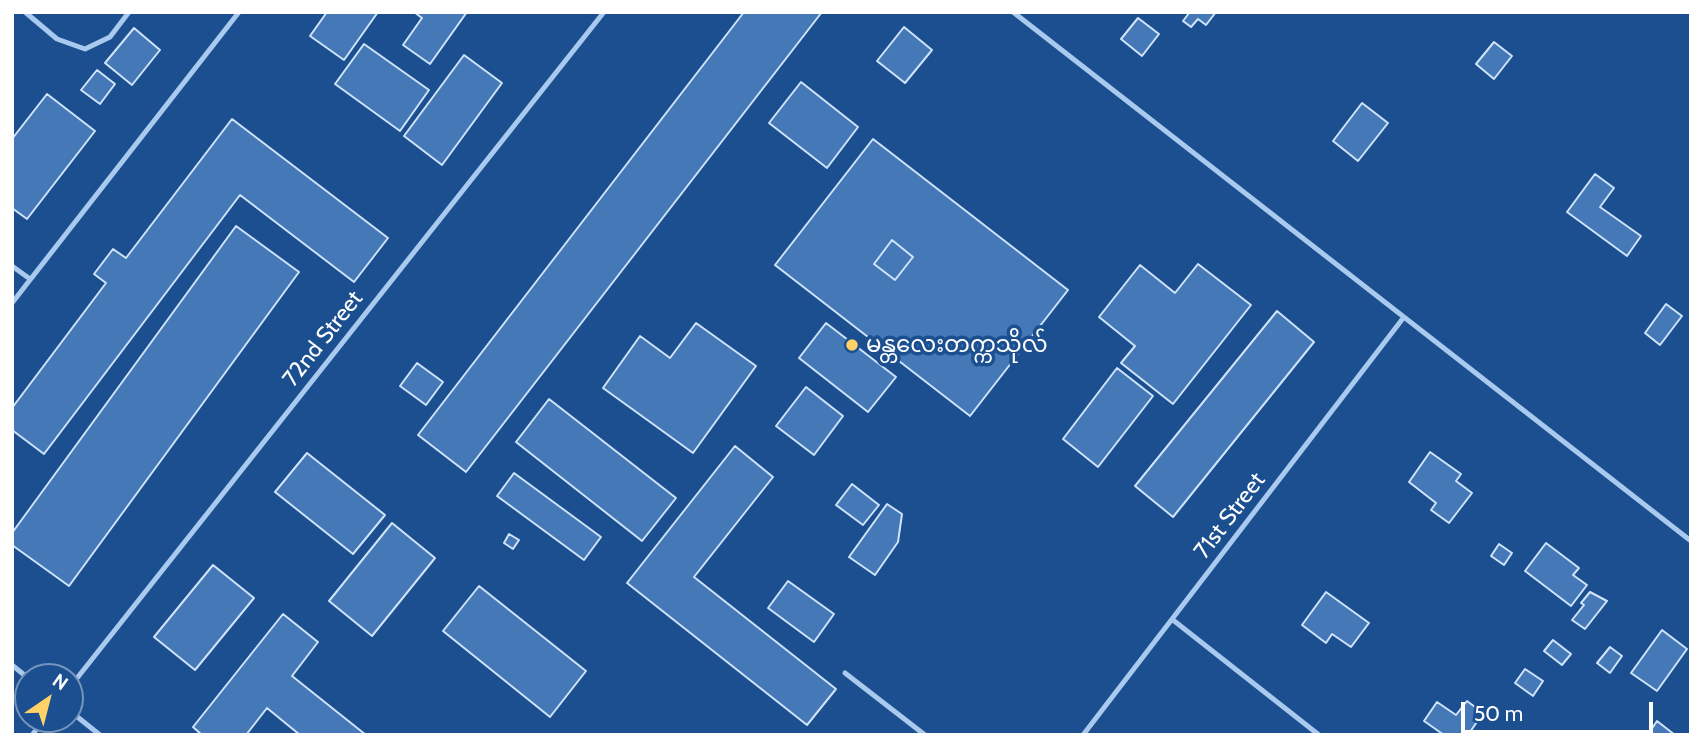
<!DOCTYPE html>
<meta charset="utf-8">
<style>
body{margin:0}
#map{position:relative;width:1703px;height:747px;overflow:hidden;background:#1b4f8f;font-family:Cabin,sans-serif}
canvas{display:block}
.frame{position:absolute;inset:0;border:14px solid #fff;pointer-events:none}
.north{position:absolute;left:14px;top:663px;width:70px;height:70px;box-sizing:border-box;background:#1b4f8f;border:2px solid #7695bc;border-radius:50%;rotate:35deg;font-size:19px;font-weight:700;line-height:28px;text-align:center;color:#fff}
.north::after{content:'';display:block;margin:auto;width:24px;height:32px;background:#ffd166;clip-path:polygon(50% 0,100% 100%,50% 72%,0 100%)}
.scale{position:absolute;left:1461px;top:702px;width:192px;height:32px;box-sizing:border-box;border:4px solid #fff;border-top:0;padding-left:9px;font-size:21px;line-height:24px;white-space:nowrap;color:#fff;-webkit-text-stroke:5px #1b4f8f;paint-order:stroke}
</style>
<div id="map">
<canvas width="1703" height="747"></canvas>
<div class="frame"></div>
<div class="north">N</div>
<div class="scale">50 m</div>
</div>
<script>
const ctx = document.querySelector('canvas').getContext('2d');
ctx.lineJoin = 'round';
function fill(path, color) { ctx.fillStyle = color; ctx.fill(path, 'evenodd'); }
function stroke(path, color, width, dash) { ctx.strokeStyle = color; ctx.lineWidth = width; ctx.lineCap = dash ? 'butt' : 'round'; ctx.setLineDash(dash || []); ctx.stroke(path); }
function write(font, color, halo, rows, align = 'center') {
  ctx.font = font + ' Cabin,"Noto Sans Myanmar",sans-serif'; ctx.lineWidth = 7; ctx.setLineDash([]); ctx.textBaseline = 'middle'; ctx.strokeStyle = halo; ctx.fillStyle = color; for (const [text, x, y, turn = 0] of rows) {
    ctx.save(); ctx.translate(x, y); ctx.rotate((+turn || 0) * Math.PI / 180); ctx.textAlign = isNaN(turn) ? turn : align; if (halo) ctx.strokeText(text, 0, 0); ctx.fillText(text, 0, 0); ctx.restore();
  }
}
const building = new Path2D(`
 M327 12H378L344 60 310 36Z
 M414 12H467L430 64 403 45 422 18Z
 M744 12H822L466 472 418 435Z
 M1187 12H1216L1206 25 1198 19 1191 27 1183 21 1189 13Z
 M1138 18 1159 34 1142 56 1121 39Z
 M904 27 932 50 905 83 877 61Z
 M134 28 160 50 132 85 105 63Z
 M1494 42 1512 56 1494 79 1476 64Z
 M364 44 429 90 400 131 335 84Z
 M464 55 502 83 442 165 404 136Z
 M97 70 115 84 100 104 81 90Z
 M801 82 858 127 827 168 769 123Z
 M47 94 95 131 27 219 12 208V139Z
 M1362 103 1388 123 1358 161 1333 141Z
 M232 119 388 238 354 282 240 195 44 454 12 430V408L106 283 94 274 113 249 126 258Z
 M873 139 1068 290 970 416 775 265ZM892 240 913 257 895 280 874 264Z
 M1595 174 1614 188 1600 207 1641 236 1627 256 1567 212Z
 M236 226 299 272 69 586 12 545V533Z
 M892 240 913 257 895 280 874 264Z
 M1198 264 1251 305 1173 404 1121 363 1135 346 1099 317 1140 265 1175 293Z
 M1666 304 1682 316 1660 345 1645 333Z
 M1277 311 1314 342 1173 517 1135 486Z
 M696 323 756 366 693 453 603 388 640 336 670 358Z
 M826 323 896 377 868 412 799 358Z
 M417 363 443 382 426 405 400 386Z
 M1117 368 1153 396 1098 467 1063 439Z
 M806 387 843 416 814 455 776 426Z
 M549 399 676 498 642 541 516 442Z
 M735 446 773 477 694 577 836 689 807 725 627 583Z
 M1430 452 1461 474 1456 481 1472 493 1449 523 1431 510 1436 503 1409 482Z
 M307 453 385 515 353 554 275 492Z
 M514 473 601 537 584 560 497 496Z
 M852 484 879 505 863 525 836 505Z
 M887 504 902 514 898 542 875 575 849 557Z
 M392 523 435 558 372 636 329 601Z
 M509 534 519 540 513 549 504 543Z
 M1546 543 1579 568 1573 575 1587 585 1571 606 1525 571Z
 M1499 544 1512 553 1504 565 1491 556Z
 M213 565 254 598 195 670 154 637Z
 M788 581 834 614 814 642 768 608Z
 M479 586 586 671 550 717 443 631Z
 M1326 592 1369 623 1351 647 1332 634 1326 643 1302 625Z
 M1590 592 1607 601 1585 629 1572 620 1584 605 1581 603Z
 M283 614 318 642 292 676 366 735H300L267 708 246 735H202L193 727Z
 M1662 630 1687 649 1657 691 1631 673Z
 M1553 640 1571 654 1562 665 1544 651Z
 M1610 647 1622 656 1610 673 1597 663Z
 M1525 669 1543 681 1533 696 1515 683Z
 M1467 701 1483 713 1468 735H1444L1424 721 1437 702 1456 715Z
 M1657 721 1675 735H1652L1649 733Z`);
fill(building, '#4478b7');
stroke(building, '#cfe3fa', 2);
stroke(new Path2D(`
 M25 12 57 39 85 49 110 37 129 12
 M1013 12 1691 541
 M12 266 30 279
 M12 303 239 12
 M1173 620 1319 735
 M12 665 28 678
 M845 673 925 735
 M70 687 604 12
 M70 711 100 735
 M32 735 45 719
 M1083 735 1404 317`), '#a9c9ee', 5);
for (const [x, y, r, color] of [
 [852,345,7,"#ffd166"]
]) { const dot = new Path2D(); dot.arc(x, y, r, 0, 2 * Math.PI); ctx.fillStyle = color; ctx.fill(dot); stroke(dot, '#1b4f8f', 2.5); }
write('23px', '#fff', '#1b4f8f', [
 ["72nd Street",323,339,-52],
 ["71st Street",1230,516,-53]
]);
write('23px', '#fff', '#1b4f8f', [
 ["မန္တလေးတက္ကသိုလ်",866,345]
], 'left');
</script>
